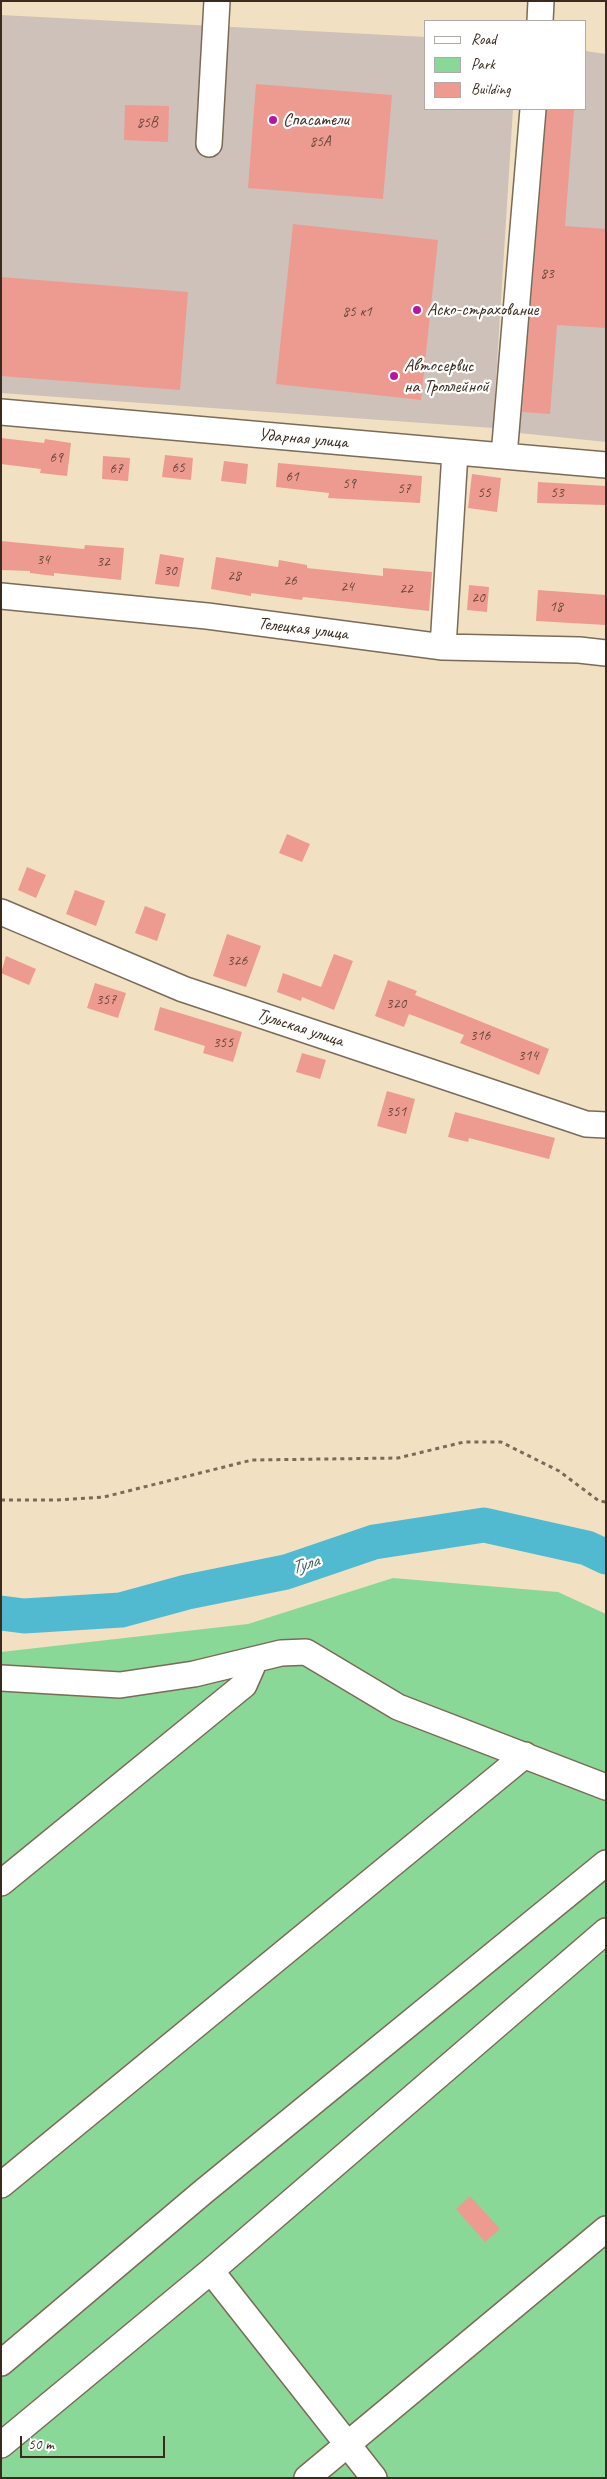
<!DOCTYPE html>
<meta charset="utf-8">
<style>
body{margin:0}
#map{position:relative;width:607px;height:2479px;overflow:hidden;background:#f1e1c2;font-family:Caveat,sans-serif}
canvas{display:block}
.frame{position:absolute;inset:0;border:2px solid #3b2a1e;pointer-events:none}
.legend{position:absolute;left:424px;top:20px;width:162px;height:90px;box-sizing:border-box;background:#fff;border:1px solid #b1aaa5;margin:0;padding:6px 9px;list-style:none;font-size:15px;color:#3b2a1e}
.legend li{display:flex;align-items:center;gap:10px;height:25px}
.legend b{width:25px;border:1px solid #b1aaa5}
.scale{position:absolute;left:20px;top:2436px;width:145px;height:22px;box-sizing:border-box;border:2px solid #3b2a1e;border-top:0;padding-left:6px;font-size:15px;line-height:18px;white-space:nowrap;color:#3b2a1e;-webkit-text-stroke:4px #fff;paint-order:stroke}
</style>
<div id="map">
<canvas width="607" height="2479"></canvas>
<div class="frame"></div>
<ul class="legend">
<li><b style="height:6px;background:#fff"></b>Road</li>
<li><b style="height:14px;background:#8ad897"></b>Park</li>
<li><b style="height:14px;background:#ed9b90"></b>Building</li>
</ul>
<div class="scale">50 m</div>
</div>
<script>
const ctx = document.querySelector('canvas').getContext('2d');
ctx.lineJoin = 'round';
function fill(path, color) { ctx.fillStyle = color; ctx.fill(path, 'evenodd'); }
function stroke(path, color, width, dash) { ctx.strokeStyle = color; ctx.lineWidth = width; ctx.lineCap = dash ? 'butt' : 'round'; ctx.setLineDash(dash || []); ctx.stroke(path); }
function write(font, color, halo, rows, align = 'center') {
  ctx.font = font + ' Caveat,sans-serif'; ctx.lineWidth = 4.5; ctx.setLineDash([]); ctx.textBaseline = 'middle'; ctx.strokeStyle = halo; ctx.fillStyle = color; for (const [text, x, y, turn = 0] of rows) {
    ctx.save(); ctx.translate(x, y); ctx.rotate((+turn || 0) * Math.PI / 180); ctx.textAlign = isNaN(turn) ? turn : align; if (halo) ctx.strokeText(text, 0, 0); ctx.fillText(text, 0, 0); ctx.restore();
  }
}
fill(new Path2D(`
 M1 15 426 37V109H513L493 428 1 393Z
 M586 51 606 54V442L519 433 541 109H586Z`), '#cec1ba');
fill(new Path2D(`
 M393 1578 558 1592 606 1614V2478H1V1652L248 1624Z`), '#8ad897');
stroke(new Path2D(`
 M1 1613 24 1616 121 1610 187 1592 286 1572 374 1542 484 1525 587 1548 606 1557`), '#52bad0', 35);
fill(new Path2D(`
 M256 84 392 95 383 199 248 188Z
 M125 105 169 106 168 142 124 140Z
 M547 109H574L565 226 606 229V328L557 325 550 414 522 412Z
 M293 224 438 240 421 400 276 384Z
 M1 277 188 292 180 390 1 376Z
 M1 438 44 443 45 439 71 443 67 476 40 473 41 469 1 464Z
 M165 455 193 458 191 480 162 477Z
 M103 456 130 458 128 481 102 479Z
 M224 461 248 464 246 484 221 481Z
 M278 463 422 476 420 503 328 498 329 493 276 487Z
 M472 474 501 478 497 512 468 508Z
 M538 482 606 486V505L537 503Z
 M1 541 84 549 85 545 124 548 121 580 54 573V576L30 573V571L1 570Z
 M160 554 184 558 179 587 155 584Z
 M216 557 278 567 279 560 307 565V568L383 576V568L432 572 429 611 303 597 302 600 251 593V596L211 589Z
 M469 585 489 587 487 612 467 610Z
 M538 590 606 595V625L536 621Z
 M287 834 310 844 302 862 279 853Z
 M27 867 46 875 36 898 18 890Z
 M75 890 105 901 96 926 66 914Z
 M145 906 166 914 157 941 135 933Z
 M227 934 261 946 246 987 213 976Z
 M334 954 353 961 334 1010 302 997 301 1001 277 992 283 973 321 987Z
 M6 956 36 969 29 985 1 973Z
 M388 980 417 991 415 995 549 1049 539 1075 460 1043 464 1035 409 1014 404 1027 375 1016Z
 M95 983 126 993 118 1018 87 1008Z
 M160 1007 242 1032 233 1062 203 1053 205 1046 154 1030Z
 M302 1053 326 1060 320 1079 296 1072Z
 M387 1091 415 1099 406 1134 377 1126Z
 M455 1112 555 1138 549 1159 469 1138 468 1142 448 1137Z
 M470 2196 500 2229 485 2242 456 2209Z`), '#ed9b90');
const minor = new Path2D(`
 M540 21 541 1
 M209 144 217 1
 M1 412 606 465
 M504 456 533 109
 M1 596 207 616 443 647 579 650 606 653
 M443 647 455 452
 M1 912 183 989 586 1124 606 1125
 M1 1678 120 1685 194 1674 281 1653 306 1652 398 1707 606 1787
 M1 1883 244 1685 255 1660
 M1 2185 525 1755
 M211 2271 374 2478
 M1 2363 203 2192 606 1863
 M1 2445 211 2271 606 1931
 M307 2478 606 2229`);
stroke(minor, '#7b6a57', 28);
stroke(new Path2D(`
 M1 1500H55L104 1497 252 1460 398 1458 464 1442H501L559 1471 599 1501 606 1502`), '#7b6a57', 3, [4, 4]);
stroke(minor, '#fff', 25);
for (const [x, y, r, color] of [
 [273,120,5,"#b5179e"],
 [417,310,5,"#b5179e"],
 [394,376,5,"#b5179e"]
]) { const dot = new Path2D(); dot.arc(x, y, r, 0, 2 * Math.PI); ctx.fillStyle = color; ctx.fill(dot); stroke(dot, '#fff', 2); }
write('15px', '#68463a', null, [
 ["85В",147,123],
 ["85А",320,142],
 ["83",547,274],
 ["85 к1",357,312],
 ["69",56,458],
 ["65",178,468],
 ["67",116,469],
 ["61",292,477],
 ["59",349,484],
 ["57",404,489],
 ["55",484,493],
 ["53",557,493],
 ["34",43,560],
 ["32",103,562],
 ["30",170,571],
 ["28",234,576],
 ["26",290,581],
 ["24",347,587],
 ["22",406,589],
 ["20",478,598],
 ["18",556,607],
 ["326",237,961],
 ["357",106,1000],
 ["320",396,1004],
 ["316",480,1036],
 ["355",223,1043],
 ["314",528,1056],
 ["351",396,1112]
]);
write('18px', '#3b2a1e', '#fff', [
 ["Спасатели",283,120],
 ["Аско-страхование",427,310],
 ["Автосервис",404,366],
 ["на Троллейной",404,387]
], 'left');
write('18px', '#3b2a1e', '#fff', [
 ["Ударная улица",303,439,5],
 ["Телецкая улица",303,629,7],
 ["Тульская улица",300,1028,18]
]);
write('italic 19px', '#435c5c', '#fff', [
 ["Тула",305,1565,-18]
]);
</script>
